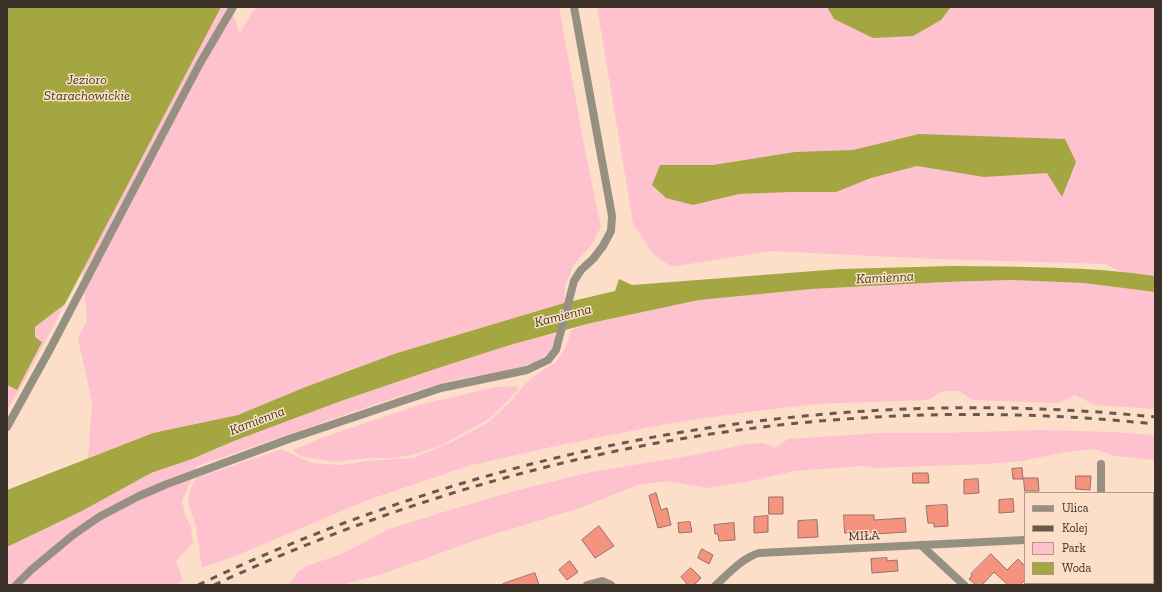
<!DOCTYPE html>
<meta charset="utf-8">
<style>
body{margin:0}
#map{position:relative;width:1162px;height:592px;overflow:hidden;background:#fddfc9;font-family:"Zilla Slab",serif}
canvas{display:block}
.frame{position:absolute;inset:0;border:8px solid #3c3129;pointer-events:none}
.legend{position:absolute;left:1024px;top:492px;width:130px;height:92px;box-sizing:border-box;background:#fddfc9;border:1px solid #b09989;margin:0;padding:5px 7px;list-style:none;font-size:12px;color:#3c3129}
.legend li{display:flex;align-items:center;gap:8px;height:20px}
.legend b{width:20px;border:1px solid #b09989}
</style>
<div id="map">
<canvas width="1162" height="592"></canvas>
<div class="frame"></div>
<ul class="legend">
<li><b style="height:5px;background:#969083"></b>Ulica</li>
<li><b style="height:5px;background:#68594e"></b>Kolej</li>
<li><b style="height:11px;background:#fdc2ce"></b>Park</li>
<li><b style="height:11px;background:#a4a741"></b>Woda</li>
</ul>
</div>
<script>
const ctx = document.querySelector('canvas').getContext('2d');
ctx.lineJoin = 'round';
function fill(path, color) { ctx.fillStyle = color; ctx.fill(path, 'evenodd'); }
function stroke(path, color, width, dash) { ctx.strokeStyle = color; ctx.lineWidth = width; ctx.lineCap = dash ? 'butt' : 'round'; ctx.setLineDash(dash || []); ctx.stroke(path); }
function write(font, color, halo, rows, align = 'center') {
  ctx.font = font + ' "Zilla Slab",serif'; ctx.lineWidth = 3; ctx.setLineDash([]); ctx.textBaseline = 'middle'; ctx.strokeStyle = halo; ctx.fillStyle = color; for (const [text, x, y, turn = 0] of rows) {
    ctx.save(); ctx.translate(x, y); ctx.rotate((+turn || 0) * Math.PI / 180); ctx.textAlign = isNaN(turn) ? turn : align; if (halo) ctx.strokeText(text, 0, 0); ctx.fillText(text, 0, 0); ctx.restore();
  }
}
fill(new Path2D(`
 M57 7H230L240 33 253 11 258 7H559L584 145 601 227 592 244 573 266 565 287 564 303 397 353 238 415 153 433 88 458 92 403 78 338 87 320Z
 M597 7H1155V288L1105 264 937 259 769 251 671 267 653 254 633 223Z
 M1011 280 1084 283 1155 292V409L1095 405 1075 395 1059 403 972 400 959 391H943L928 400 816 404 740 413 666 424 551 447 468 466 368 500 235 556 202 568 196 527 188 502 191 488 196 478 282 449 311 463 341 465 366 461 413 458 450 443 489 422 511 401 525 384 537 374 556 362 566 347 571 330 591 323 699 300 812 289 946 282Z
 M65 304 16 396 7 409V385L17 390 35 337V327Z
 M553 334 557 338C552 349 545 358 535 362 506 374 473 374 443 383 360 407 279 439 197 466L182 501 185 514 191 527 193 543 176 561 183 581 176 585H7V547L82 511 151 473 192 459 234 441 341 401 435 369 510 345Z
 M515 386 519 389 489 419 440 446 418 453 395 458H366L334 462 299 456 293 450 321 438 419 405 495 387Z
 M1041 430 1113 432 1155 435V460L1115 456 1094 449 1066 452 1021 461 987 464 874 468 862 466 794 471 746 482 706 488 668 481 638 485 583 507 482 538 382 574 341 585H288L298 572 309 565 342 554 389 529 450 510 522 489 591 472 699 454 746 444 764 443 775 448 788 439 880 433H941Z`), '#fdc2ce');
fill(new Path2D(`
 M7 7H221L65 304 35 327V337L42 342 17 390 7 385Z
 M827 7H951L941 20 913 36 873 38 834 19Z
 M919 134 1065 139 1076 162 1062 197 1047 173 984 177 917 166 871 178 836 192H790L739 194 693 205 666 198 652 185 660 165H713L795 152 853 150Z
 M952 266C1020 267 1088 266 1155 276V292L1084 283 1011 280 946 282 812 289 699 300 591 323 510 345 435 369 341 401 234 441 192 459 151 473 82 511 7 547V490L153 433 238 415 303 388 397 353 564 303 615 291 619 279 632 285 646 284 840 269Z`), '#a4a741');
const building = new Path2D(`
 M1022 468 1023 479H1013L1012 469Z
 M913 473H928L929 483H913Z
 M1076 476H1091L1090 490 1076 489Z
 M1024 478H1038L1039 491H1025Z
 M978 479 979 493 964 494V480Z
 M656 493 661 510 667 508 671 525 658 528 649 496Z
 M769 497H783V514H769Z
 M1013 499 1014 512 999 513V500Z
 M947 505 948 526 934 527V523H928L926 506Z
 M844 515H874V520L905 518 906 532 875 534V532L845 533Z
 M768 516V532L754 533V517Z
 M817 520 818 537 798 538V521Z
 M690 522 692 532 679 533 678 523Z
 M734 523 735 540 719 541 718 534H715L714 525Z
 M599 526 614 546 595 558 582 540Z
 M702 549 713 555 709 564 698 558Z
 M991 554 1007 570 1018 559 1025 566V580L1020 585H1008L994 572 982 585H976L969 579 972 576 971 574Z
 M887 558V561L897 560 898 571 872 573 871 559Z
 M570 561 578 572 567 580 559 570Z
 M691 568 701 578 694 585H688L681 577Z
 M535 573 539 585H503V584Z`);
fill(building, '#f6937f');
stroke(building, '#93716a', 1);
stroke(new Path2D(`
 M7 427 49 351 199 65 233 7
 M1101 464V493
 M1153 531H1155
 M921 545 964 585
 M1130 583 1132 585
 M16 585 31 570 73 535 99 517 139 496 167 484 289 439 441 388 527 370 548 360 556 350 574 281 581 270 593 259 603 246 611 231 612 216 574 7
 M587 585 602 581 611 585
 M716 585C728 574 742 558 759 553L1025 540`), '#969083', 8);
stroke(new Path2D(`
 M198 585C497 443 826 383 1155 417
 M214 585C511 447 830 390 1155 424`), '#68594e', 3, [7, 7]);
write('13px', '#3c3129', '#fddfc9', [
 ["MIŁA",864,536,-2]
]);
write('italic 14px', '#404117', '#fddfc9', [
 ["Jezioro",87,80],
 ["Starachowickie",87,96],
 ["Kamienna",885,278,-3],
 ["Kamienna",563,316,-14],
 ["Kamienna",257,421,-21]
]);
</script>
